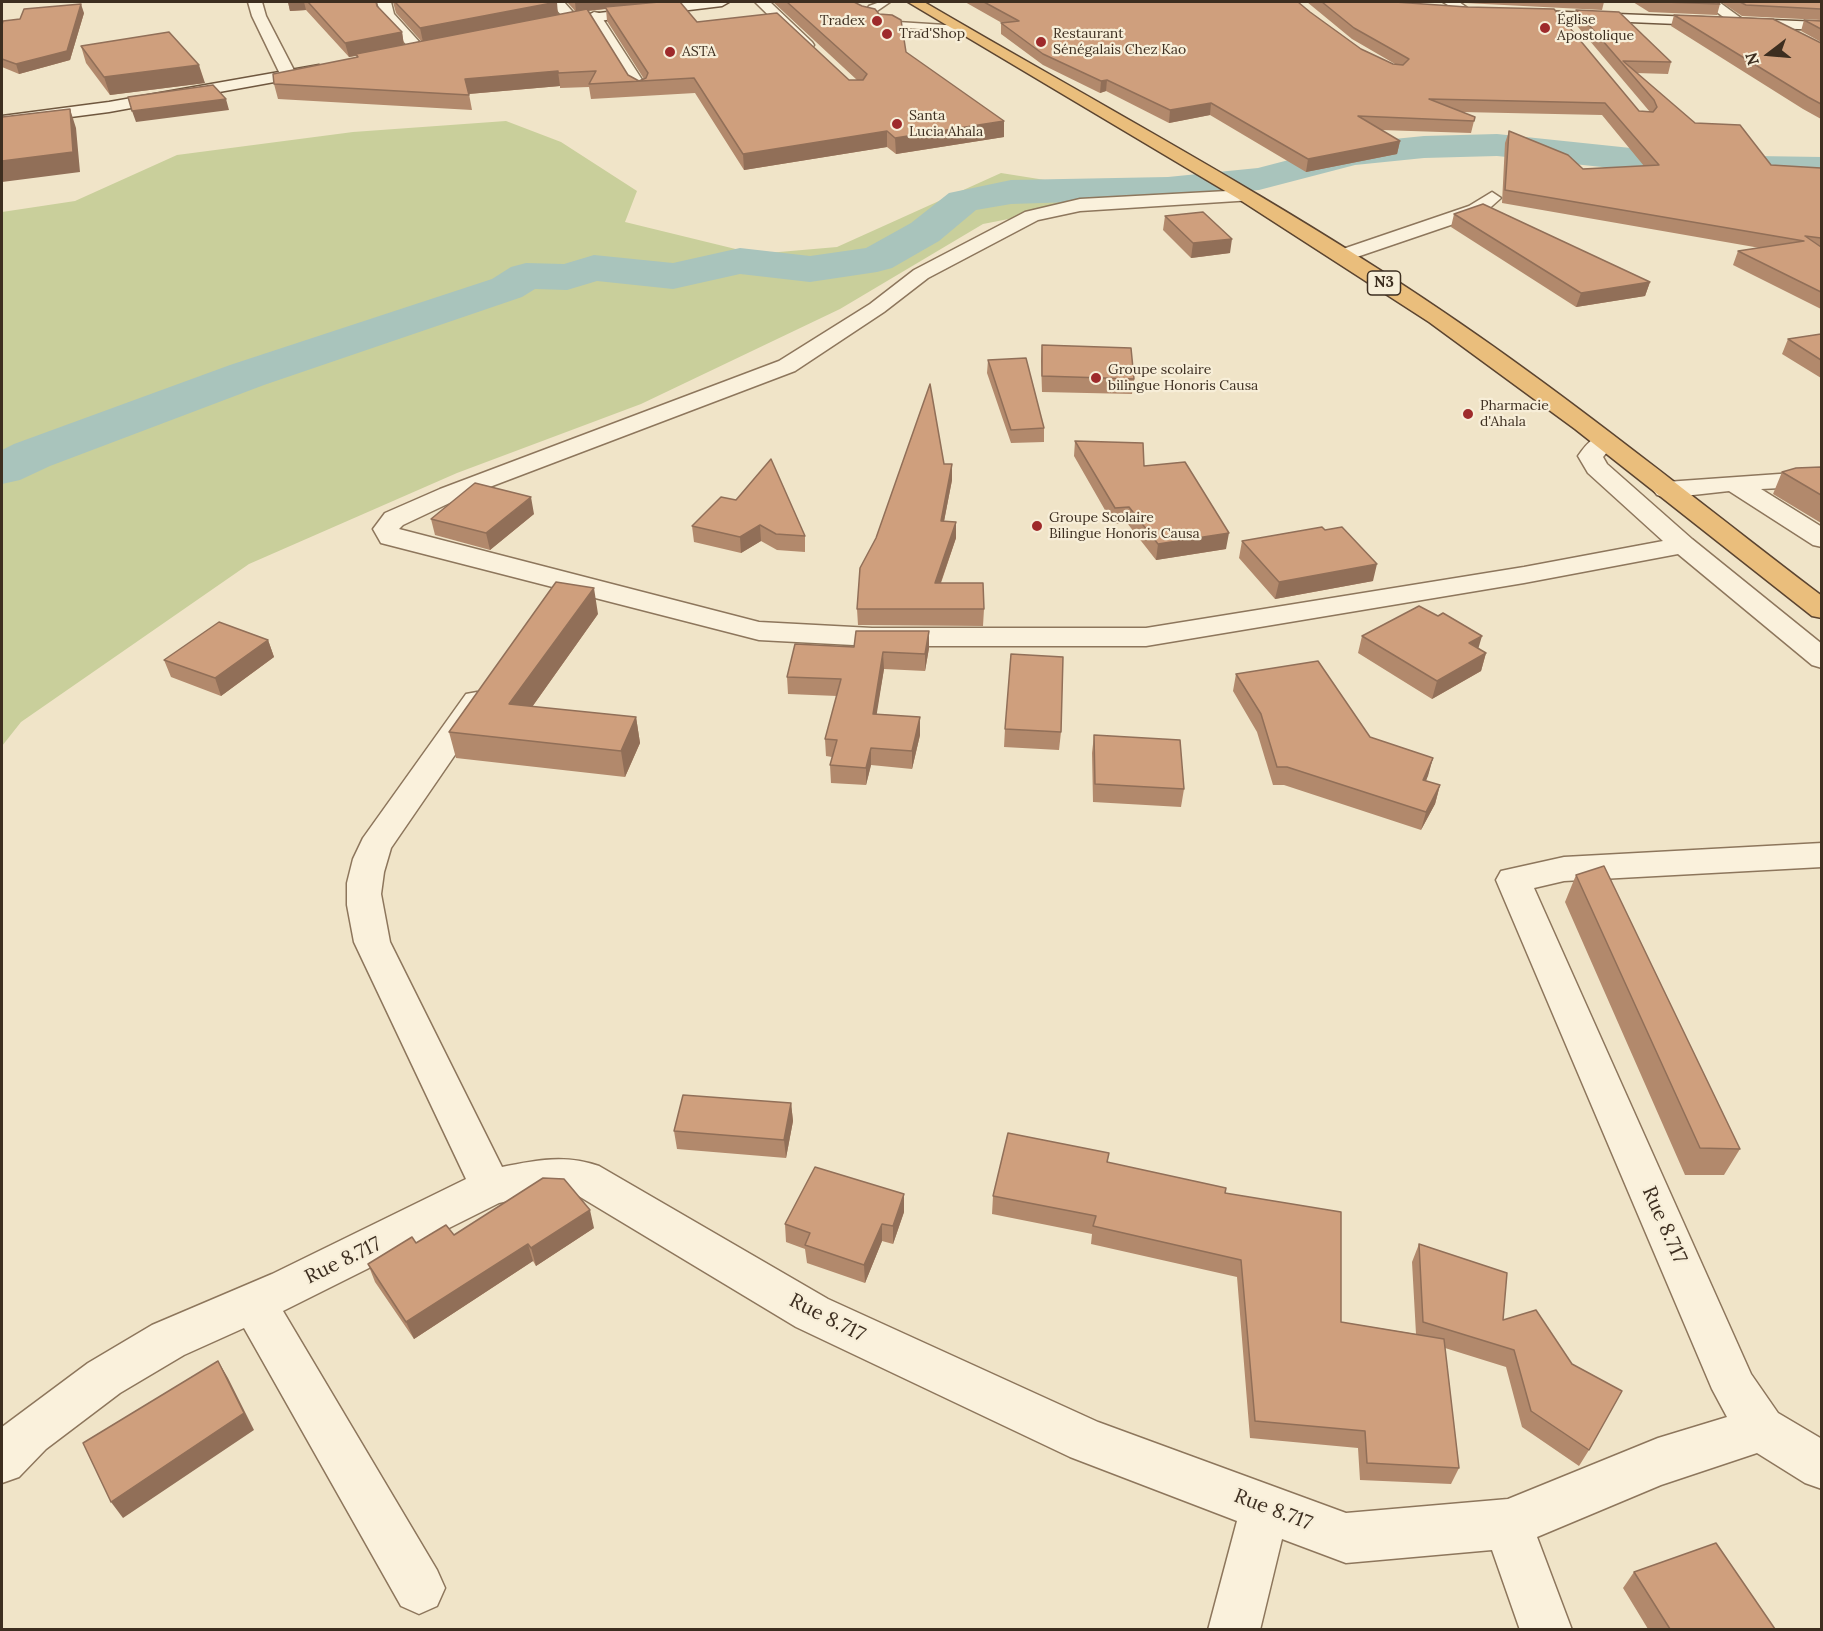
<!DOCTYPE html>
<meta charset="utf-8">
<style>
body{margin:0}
#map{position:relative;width:1823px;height:1631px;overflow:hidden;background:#f0e4c8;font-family:Lora,serif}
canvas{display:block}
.frame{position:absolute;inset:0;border:3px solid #3d2e20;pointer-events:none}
.north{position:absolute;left:1739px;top:24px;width:60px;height:60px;-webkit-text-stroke:4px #f7eed8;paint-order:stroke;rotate:254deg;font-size:16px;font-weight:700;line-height:24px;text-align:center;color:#3d2e20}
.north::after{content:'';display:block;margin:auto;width:21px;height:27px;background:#3d2e20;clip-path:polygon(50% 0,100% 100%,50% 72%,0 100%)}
</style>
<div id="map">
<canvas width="1823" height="1631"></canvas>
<div class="frame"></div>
<div class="north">N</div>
</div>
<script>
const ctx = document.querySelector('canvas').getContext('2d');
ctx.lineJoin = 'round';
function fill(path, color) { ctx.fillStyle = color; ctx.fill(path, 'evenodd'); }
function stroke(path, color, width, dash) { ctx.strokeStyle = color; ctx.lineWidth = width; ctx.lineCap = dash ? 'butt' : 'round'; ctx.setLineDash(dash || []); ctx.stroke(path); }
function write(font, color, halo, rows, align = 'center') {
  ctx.font = font + ' Lora,serif'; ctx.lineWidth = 4.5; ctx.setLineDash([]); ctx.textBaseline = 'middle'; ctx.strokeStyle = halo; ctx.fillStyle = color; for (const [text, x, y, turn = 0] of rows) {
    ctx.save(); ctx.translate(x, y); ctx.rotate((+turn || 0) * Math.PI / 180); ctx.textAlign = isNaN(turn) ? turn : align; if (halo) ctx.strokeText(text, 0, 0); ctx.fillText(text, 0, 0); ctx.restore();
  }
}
fill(new Path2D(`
 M506 121 561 142 637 191 625 222 756 254 837 247 1001 173 1064 183 1080 205 983 224 840 309 641 404 457 473 249 564 21 722 2 746V212L75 201 177 155 353 132Z`), '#c9cf9b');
fill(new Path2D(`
 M32 452 35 453V457L2 459V453Z`), '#6f938a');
fill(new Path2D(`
 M1497 134 1669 152 1722 149 1756 156 1822 157V179L1756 178 1722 171 1669 174 1497 156 1424 158 1355 165 1259 190 1168 199 1011 204 976 210 939 241 892 268 877 272 810 282 740 274 673 289 597 281 567 290 535 289 522 297 264 385 50 466 20 480 2 484V450L14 444 230 365 492 279 511 267 526 263 564 264 594 255 673 263 740 248 810 256 866 248 911 223 949 193 1011 180 1168 177 1258 168 1354 143 1424 136Z`), '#a9c4bc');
const service = new Path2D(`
 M880 2H890L874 13 880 19 872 21 864 14 869 6Z
 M882 21 961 26 966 29 961 32 879 26 877 24Z`);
const minor = new Path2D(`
 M248 2H262L266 16 297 76 295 79H283L281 76 252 16Z
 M377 2H391L394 14 423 46 426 49 423 52H413L382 18Z
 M550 2H564L579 19 572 23 567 22Z
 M755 2H770L812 42 814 45 812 48H802Z
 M1443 2H1459L1473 12 1466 16Z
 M1703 2H1719L1745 21 1743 24H1733Z
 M594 12 599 13 648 89 646 92 640 94 632 89 587 16Z
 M1246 190 1255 196 1253 200 1080 211 1038 220 928 278 884 312 795 371 458 499 403 525 399 529 759 622 872 628H1146L1524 567 1663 541 1588 473 1578 456C1587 443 1596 432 1613 436L1616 441 1603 457 1607 464 1692 539 1822 644V668L1812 665 1678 554 1524 583 1146 646H872L759 640 381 543 373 529 385 513 440 489 779 361 870 304 914 270 1025 212 1080 199Z
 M1492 192 1501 198 1483 214 1348 260H1334L1331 256 1334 252 1469 206Z
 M1822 471V486L1761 489 1822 527V547L1813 545 1729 491 1666 498 1657 495 1653 490 1657 485 1666 482Z
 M477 692 488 694 492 701 391 848 384 872 381 894 390 942 502 1167C535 1160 566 1154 599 1166L828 1299 1098 1422 1346 1513 1508 1499 1658 1438 1727 1417 1712 1389 1496 880 1501 871 1564 857 1822 843V867L1564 881 1534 888 1751 1374 1778 1413 1822 1439V1489L1805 1483 1757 1453 1661 1485 1537 1537 1572 1630H1520L1492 1550 1346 1563 1282 1539 1260 1630H1208L1237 1521 1070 1457 796 1327 577 1195 542 1193 499 1203 283 1311 437 1570 445 1588 437 1606 419 1614 401 1606 244 1328 184 1355 120 1393 46 1449 19 1477 2 1483V1427L88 1363 152 1325 272 1274 466 1179 354 942 347 905V883L353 859 363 838 466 694Z`);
const secondary = new Path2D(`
 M691 2H729L722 6 549 27 542 23 549 19Z
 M1514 10 1822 22V30L1509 17 1507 14Z
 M319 65 327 70 324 73 109 112 2 126V116L109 102Z`);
const trunk = new Path2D(`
 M908 2H924C1098 104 1277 199 1445 313 1575 401 1697 501 1822 596V618L1812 616 1575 429 1429 322 1237 198Z`);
stroke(service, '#8d765c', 3);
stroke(minor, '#8d765c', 3);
stroke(secondary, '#6f573f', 3);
stroke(trunk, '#5b4430', 3);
fill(service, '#faf1dc');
fill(minor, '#faf1dc');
fill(secondary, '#faf1dc');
fill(trunk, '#eabe7c');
fill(new Path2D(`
 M288 2H376L377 6 402 32 404 45 422 42 396 13 393 2H556L558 15 576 12 567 2H680L697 22 849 80H857L773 2H854L879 14 906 52 1004 137 896 154 887 147 744 170 695 93 591 99 589 87 560 88V86L469 94 472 110 278 99 274 84 357 57 356 56 349 57 306 10 290 11ZM606 9 607 21 644 79 639 81 628 75 588 11Z
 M965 2H1298L1310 12 1361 49 1393 64H1395L1352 39 1307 2H1395L1639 111 1650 112 1573 21 1576 10 1671 62 1668 74 1636 73 1695 123 1771 165 1821 168V309L1733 265 1738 251 1760 248 1502 203 1505 143 1509 131 1583 169 1644 166 1602 115 1461 112 1474 121 1471 133 1381 130 1400 141 1397 154 1306 172 1210 115 1169 123 1106 91 1100 93 1043 65 1001 34V23H1002Z
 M1462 2H1604L1602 10 1465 3Z
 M1633 2H1717L1720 4 1717 15 1649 12Z
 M1721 2H1821V20L1742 16Z
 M84 13 70 60 19 74 2 67V25Z
 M1674 15 1821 43V119L1803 109 1671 26Z
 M1804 20H1821V42L1801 31Z
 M81 46 205 83 110 95 86 63Z
 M1454 214 1650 282 1645 296 1576 307 1451 227Z
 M1165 216 1230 253 1191 258 1163 230Z
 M1821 334V378L1782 354 1788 339Z
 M1042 345 1134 379 1132 394 1042 392 1041 361Z
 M988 360 1044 428V442L1011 443 987 373Z
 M1075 441 1144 466 1226 549 1156 560 1127 523 1113 524 1074 456Z
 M944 464H952V480L944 521 956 538 941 583 984 609 983 626 858 625 857 609Z
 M1821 467V523L1773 494 1782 472Z
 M721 497 805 536V552L777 550 761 541 741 553 694 542 692 526Z
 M534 514 490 550 435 535 431 519Z
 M1242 541 1373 581 1275 599 1239 558Z
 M598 614 532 707 636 717 640 743 625 777 456 758 449 732Z
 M1362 636 1486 653 1481 671 1432 699 1358 653Z
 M268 640 274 657 221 696 171 677 164 660Z
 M854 647 929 648 925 671 884 669 876 714 920 717V735L912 769 871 765 866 785 831 783 830 765 832 757 826 756 825 739 837 696 788 694 787 677Z
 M1236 674 1370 737 1433 758 1426 781 1440 785 1435 804 1421 830 1284 785H1273L1257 732 1233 691Z
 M1005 729 1061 732 1059 750 1004 747Z
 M1094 735 1184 789 1181 807 1093 802 1092 753Z
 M1576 875 1740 1149 1724 1175H1685L1565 902Z
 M791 1103 793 1121 786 1158 677 1149 674 1131Z
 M1108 1163 1225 1193 1341 1322 1416 1334 1412 1262 1419 1244 1503 1320 1589 1450 1579 1466 1522 1427 1506 1367 1445 1348 1459 1468 1451 1484 1360 1480 1358 1448 1250 1438 1237 1277 1091 1244 1092 1234 992 1214 993 1196Z
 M904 1212 893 1244 882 1241 865 1283 807 1263 805 1249 786 1242 785 1224Z
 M594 1228 536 1266 533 1261 414 1339 375 1282 368 1264 416 1243 454 1235Z
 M1634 1572 1775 1629H1648L1623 1588Z`), '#b2896c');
fill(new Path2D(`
 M288 2H304L306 10 290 11Z
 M557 2 558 15 423 42 420 28Z
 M575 2H670L576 12Z
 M81 4 84 13 70 60 19 74 16 64Z
 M402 32 404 46 349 57 345 43Z
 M199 65 205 83 110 95 104 77Z
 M558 71 560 86 468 94 465 79Z
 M1107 80 1106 91 1100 93 1101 81Z
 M226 99 229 110 136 122 132 111Z
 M1211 103 1210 115 1169 123 1170 110Z
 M70 109 76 128 80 172 2 182V161Z
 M1004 121V137L896 154 895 138Z
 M887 131V147L744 170 743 154Z
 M1400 141 1397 154 1306 172 1308 159Z
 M1232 239 1230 253 1191 258 1193 243Z
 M1650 282 1645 296 1576 307 1581 293Z
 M952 464V480L941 537V521Z
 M531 497 534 514 490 550 486 533Z
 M956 522V538L935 599V583Z
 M760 525 761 541 741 553 740 537Z
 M1229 533 1226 549 1156 560 1158 544Z
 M1377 564 1373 581 1275 599 1279 582Z
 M594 588 598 614 515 731 509 704Z
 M929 631V648L925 671V654Z
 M1482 636 1477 653 1469 643Z
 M268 640 274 657 221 696 215 678Z
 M883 652 884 669 874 731 873 714Z
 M1486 653 1481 671 1432 699 1437 681Z
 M636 717 640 743 625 777 621 751Z
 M920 717V735L912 769V751Z
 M871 748V765L866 785V768Z
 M1433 758 1428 776 1418 798 1423 780Z
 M1440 785 1435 804 1421 830 1426 812Z
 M791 1103 793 1121 786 1158 784 1140Z
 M904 1194V1212L893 1244V1226Z
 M590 1210 594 1228 536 1266 531 1248Z
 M882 1224V1241L865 1283 864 1265Z
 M528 1244 533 1261 414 1339 406 1322Z
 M218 1361 228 1378 254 1430 123 1518 111 1502Z`), '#916f58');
const building = new Path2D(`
 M308 2H376L377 6 402 32 345 43Z
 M395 2H557L420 28Z
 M659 2H680L697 22 777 13 849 80H863L867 74 787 2H854L862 6 875 9 879 14 892 15 901 20 906 52 1004 121 895 138 887 131 743 154 694 78 589 84 596 71 558 73V71L465 79 469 95 274 84 273 74 358 57 356 54 587 9 628 75 639 81 646 78 648 73 605 7Z
 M984 2H1298L1310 12 1361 49 1393 64 1403 65 1409 59 1354 28 1322 2H1395L1467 7 1554 9 1639 111 1653 112 1657 107 1654 100 1576 10 1619 12 1671 62 1623 61 1695 123 1740 125 1771 165 1821 168V238L1805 236 1821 247V292L1738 251 1804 241 1505 190 1509 131 1568 155 1583 169 1659 165 1605 103 1429 99 1475 117 1474 121 1358 116 1400 141 1308 159 1211 103 1170 110 1107 80 1101 81 1043 54 1001 23 1019 21Z
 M1664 2H1717L1720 4Z
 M1740 2H1821V9L1746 5Z
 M81 4 67 51 16 64 2 59V25L3 21 20 19 24 9Z
 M1674 15 1773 19 1821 43V104L1808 97Z
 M1804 20 1821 21V29Z
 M169 32 199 65 104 77 81 46Z
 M213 85 226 99 132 111 128 97Z
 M70 109 73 152 2 161V117Z
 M1483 204 1650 282 1581 293 1454 214Z
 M1203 212 1232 239 1193 243 1165 216Z
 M1821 334V360L1788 339Z
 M1042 345 1131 348 1134 379 1042 376Z
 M1026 358 1044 428 1011 430 988 360Z
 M930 384 944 464H952L941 521 956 522 935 583H983L984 609H857L860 568 876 538Z
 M1075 441 1143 443 1144 466 1185 462 1229 533 1158 544 1129 507 1115 508Z
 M771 459 805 536 776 534 760 525 740 537 692 526 721 497 736 500Z
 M1821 467V495L1782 472 1796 468Z
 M475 483 531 497 486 533 431 519Z
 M1322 527 1325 530 1342 527 1377 564 1279 582 1242 541Z
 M556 582 594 588 509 704 636 717 621 751 449 732Z
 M1419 606 1438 616 1443 613 1482 636 1469 643 1486 653 1437 681 1362 636Z
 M219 622 268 640 215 678 164 660Z
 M856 631H929L925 654 883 652 873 714 920 717 912 751 871 748 866 768 830 765 837 740 825 739 841 679 787 677 795 644 854 647Z
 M1011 654 1063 657 1061 732 1005 729Z
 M1318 661 1370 737 1433 758 1423 780 1440 785 1426 812 1287 767H1277L1261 714 1236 674Z
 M1094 735 1180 740 1184 789 1095 784Z
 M1604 866 1740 1149 1700 1148 1576 875Z
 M683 1095 791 1103 784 1140 674 1131Z
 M1008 1133 1109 1153 1107 1162 1226 1188 1225 1193 1341 1212V1322L1444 1339 1459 1468 1367 1463 1365 1431 1255 1421 1241 1260 1093 1226 1096 1216 993 1196Z
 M815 1167 904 1194 893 1226 882 1224 864 1265 805 1245 810 1233 785 1224Z
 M543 1178 564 1179 590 1210 531 1248 528 1244 406 1322 368 1264 412 1237 416 1243 446 1225 454 1235Z
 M1419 1244 1507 1273 1503 1320 1536 1310 1572 1364 1622 1391 1589 1450 1531 1411 1514 1350 1423 1322Z
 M218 1361 244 1413 111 1502 83 1443Z
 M1716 1543 1775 1629H1670L1634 1572Z`);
fill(building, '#cf9f7d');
stroke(building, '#916f58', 1.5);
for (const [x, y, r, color] of [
 [877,21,6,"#9e2a2b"],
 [1545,28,6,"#9e2a2b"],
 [887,34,6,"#9e2a2b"],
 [1041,42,6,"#9e2a2b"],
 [670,52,6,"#9e2a2b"],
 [897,124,6,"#9e2a2b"],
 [1096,378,6,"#9e2a2b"],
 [1468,414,6,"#9e2a2b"],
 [1037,526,6,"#9e2a2b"]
]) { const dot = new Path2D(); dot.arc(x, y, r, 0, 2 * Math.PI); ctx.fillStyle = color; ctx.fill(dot); stroke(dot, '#f7eed8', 2); }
write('14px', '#3d2e20', '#f7eed8', [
 ["Église",1557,20],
 ["Apostolique",1557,36],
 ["Tradex",865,21,"right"],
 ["Trad'Shop",899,34],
 ["Restaurant",1053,34],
 ["Sénégalais Chez Kao",1053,50],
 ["ASTA",682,52],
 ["Santa",909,116],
 ["Lucia Ahala",909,132],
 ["Groupe scolaire",1108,370],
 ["bilingue Honoris Causa",1108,386],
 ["Pharmacie",1480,406],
 ["d'Ahala",1480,422],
 ["Groupe Scolaire",1049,518],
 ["Bilingue Honoris Causa",1049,534]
], 'left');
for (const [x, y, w] of [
 [1384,283,33]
]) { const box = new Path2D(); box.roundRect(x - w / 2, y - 12, w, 24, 4.5); ctx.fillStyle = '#f7eed8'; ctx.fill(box); stroke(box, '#3d2e20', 1.5); }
write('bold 15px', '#3d2e20', null, [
 ["N3",1384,283]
]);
write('20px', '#3d2e20', '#f7eed8', [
 ["Rue 8.717",1664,1225,66],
 ["Rue 8.717",343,1261,-26],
 ["Rue 8.717",827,1318,27],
 ["Rue 8.717",1273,1510,21]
]);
</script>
